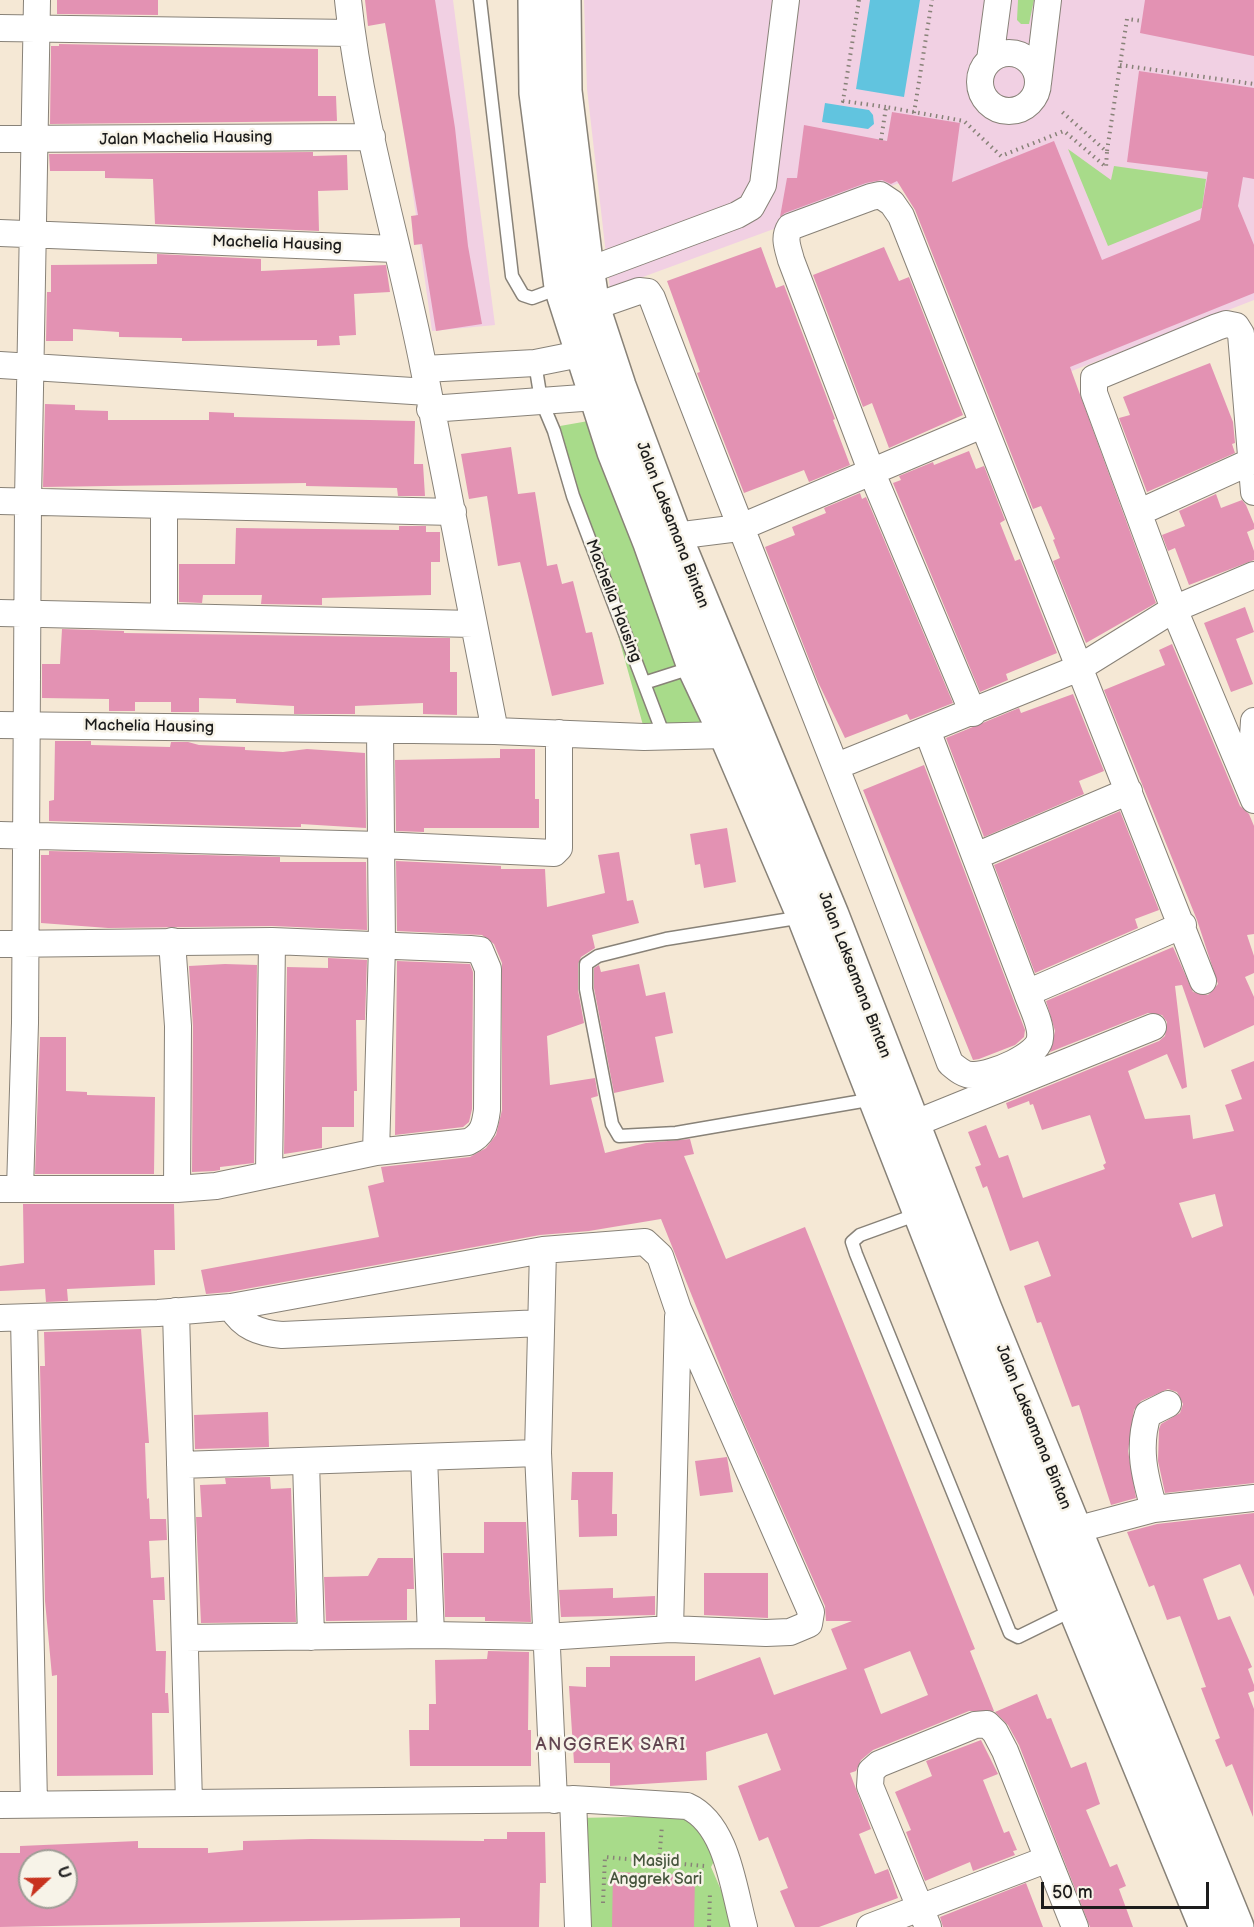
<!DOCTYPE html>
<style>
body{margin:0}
#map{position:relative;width:1254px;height:1927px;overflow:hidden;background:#f5e8d5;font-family:"Balsamiq Sans",sans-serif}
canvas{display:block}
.north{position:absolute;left:18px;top:1849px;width:60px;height:60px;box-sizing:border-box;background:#f7f3e8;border:2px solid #9f9d96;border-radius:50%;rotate:68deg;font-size:16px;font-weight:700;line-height:24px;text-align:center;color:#1c1c1c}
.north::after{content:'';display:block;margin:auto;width:21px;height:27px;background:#c8321e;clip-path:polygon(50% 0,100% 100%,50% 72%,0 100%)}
.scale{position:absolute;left:1041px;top:1882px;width:168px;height:27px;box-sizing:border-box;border:3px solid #1c1c1c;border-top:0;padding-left:8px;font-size:18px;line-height:21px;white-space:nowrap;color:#1c1c1c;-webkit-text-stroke:4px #f7f3e8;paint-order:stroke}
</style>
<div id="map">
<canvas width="1254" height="1927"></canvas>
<div class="north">U</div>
<div class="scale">50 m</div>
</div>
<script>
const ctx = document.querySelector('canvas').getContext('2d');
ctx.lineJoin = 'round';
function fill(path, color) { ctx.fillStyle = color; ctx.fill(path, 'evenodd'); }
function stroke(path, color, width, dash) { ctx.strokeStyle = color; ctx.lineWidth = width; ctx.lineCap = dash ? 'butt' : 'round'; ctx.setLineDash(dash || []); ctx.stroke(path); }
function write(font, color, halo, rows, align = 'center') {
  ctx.font = font + ' "Balsamiq Sans",sans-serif'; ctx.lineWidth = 5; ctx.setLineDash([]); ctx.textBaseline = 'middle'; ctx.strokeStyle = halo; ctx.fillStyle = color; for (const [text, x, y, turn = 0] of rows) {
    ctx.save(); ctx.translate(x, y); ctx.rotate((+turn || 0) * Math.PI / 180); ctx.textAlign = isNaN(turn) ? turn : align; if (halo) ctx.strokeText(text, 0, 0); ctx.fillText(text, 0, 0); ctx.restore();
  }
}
fill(new Path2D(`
 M386 0H453L495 325 432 331Z
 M584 0H1254V300L1028 388 943 167 610 289 587 89Z`), '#f1d0e3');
fill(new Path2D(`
 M1018 0H1034L1029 24H1021L1017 20Z
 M1068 149 1111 180 1114 166 1206 179 1202 208 1108 246Z
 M611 417 736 729 646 736 560 426Z
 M683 1816 721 1848 711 1867 737 1927H582L575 1818Z`), '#a8db8a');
fill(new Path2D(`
 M870 0H920L904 97 856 89Z
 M825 103 869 110 873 115 874 124 868 129 822 122Z`), '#61c4df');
fill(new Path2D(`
 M57 0H158V15L57 14Z
 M365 0H435L455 128 468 246 482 324 436 331 422 244 414 245 411 216 418 215 385 23 368 26Z
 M1145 0H1254V56L1140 33Z
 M59 44 318 49V96H336L337 121 50 124 51 46H59Z
 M1139 71 1254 88V179L1243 177 1238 206 1254 245V293L1070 367 1156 603 1086 643 1053 561 1060 558 1053 540 1055 539 1041 506 1033 509 915 210 897 181 891 184 882 180 866 183 785 213 780 217 787 178H797L804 125 887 141 892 112 960 123 952 182 1054 141 1102 260 1200 220 1208 172 1127 162Z
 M313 152V156L347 155 348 190 318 191 319 231 155 224 153 179 105 178V171H50L49 154Z
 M761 247 776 288 784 285 835 419 833 420 850 465 809 482 804 470 744 493 697 373 700 372 667 281Z
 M884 247 899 281 909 277 963 415 889 448 872 403 863 407 813 275Z
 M157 254 261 259V271L386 265 390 292 354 294 356 335 339 336 340 345 317 346V340L182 341V338L119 337V332L73 329V341H46L47 292H51V265L157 264Z
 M1210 363 1233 422 1235 443 1232 444 1235 453 1147 492 1119 418 1130 415 1123 397Z
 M45 404 75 405V410L108 411V420H209V412L234 413V417L415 421 414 464H423L425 496H398L397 488 306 486V483L43 487Z
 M511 447 518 494 535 492 547 566 557 564 562 584 573 581 586 633 592 632 604 684 552 696 520 562 498 566 487 496 469 499 461 454Z
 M969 451 976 469 984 466 1005 520 1000 523 1015 561 1020 559 1057 653 1006 674 1008 680 980 692 893 483 901 480 899 476 933 462 934 465Z
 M860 493 862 499 866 497 953 703 910 720 907 714 845 738 818 682 765 547 795 535 792 527 826 513 824 508Z
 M1216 494 1221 508 1242 500 1246 505 1254 524V529L1247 532 1254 551V560L1189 585 1175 548 1168 551 1162 535 1185 526 1179 511Z
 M399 526H426V532H440V562H431V595L322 598V605L261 604 262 595H203L202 603 179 602V564H235L236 528 399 530Z
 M1245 607 1254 632 1236 639 1253 684 1231 692 1204 623Z
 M62 629 124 631V633L450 638V672H457V715L423 714V703L355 706V714H294V706L236 703V699L199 698V712H171V702H135V711H109V699L42 698V664H60Z
 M1172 644 1240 806 1249 814 1254 826V934L1247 935 1254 956V973L1245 977 1254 997V1025L1204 1048 1182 985 1175 986 1187 1087 1182 1089 1167 1054 1128 1071 1145 1119 1190 1115 1193 1139 1234 1131 1225 1105 1242 1099 1231 1070 1254 1061V1483L1165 1493 1158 1461 1159 1429 1161 1424 1180 1413 1183 1404 1177 1392 1168 1389 1141 1401 1134 1410 1128 1451 1136 1498 1111 1505 1079 1405 1072 1407 1041 1322 1037 1323 1024 1286 1051 1276 1038 1241 1010 1251 987 1186 983 1188 975 1167 981 1165 968 1132 986 1125 999 1158 1008 1155 1023 1198 1105 1169 1103 1165 1106 1163 1090 1115 1042 1130 1033 1104 1030 1105 1029 1101 1008 1109 1006 1103 1159 1041 1165 1036 1167 1022 1162 1015 1148 1013 1050 1052 1055 1031 1046 1001 1173 947 1193 992 1208 995 1218 984 1197 920 1104 690 1165 665 1159 650ZM1215 1194 1223 1226 1192 1238 1179 1203Z
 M1073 694 1104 771 1079 781 1084 794 984 837 946 738 1019 708 1021 713Z
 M55 741H91V745L170 747 171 742H188L199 745 245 747V750L283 752 307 749 365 753 366 828 301 824V827H280L49 821V801L54 800Z
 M500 749H535V799H539V828H424V832L396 831 395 760 500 758Z
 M924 765 1025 1030 1024 1037 1015 1045 979 1059 973 1060 863 790Z
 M1120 811 1159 910 1135 919 1138 928 1035 973 994 865Z
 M727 828 736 882 704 888 700 864 695 865 690 834Z
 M49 851 280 857V862H366L367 930 272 926 108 928 41 923V855H49Z
 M619 852 627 901 633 900 639 923 592 935 595 948 581 957 578 964V990L584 1023 547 1036 550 1085 595 1078 598 1096 591 1098 605 1153 646 1143 690 1139 694 1154 684 1156 726 1259 805 1227 975 1649 970 1651 994 1711H969L873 1750 861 1760 856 1771 850 1773 871 1829 859 1834 875 1874 888 1869 898 1898 819 1927H795L780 1891 788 1888 768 1837 759 1841 738 1786 781 1770 767 1733 706 1752 707 1780 610 1786V1763H574L569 1686 586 1687V1667H610V1656H695V1681L760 1657 774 1695 847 1669 831 1629 852 1621H826L825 1606 733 1398 661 1219 589 1231 540 1235 229 1292 206 1294 201 1270 379 1237 368 1186 384 1182 381 1167 470 1157 486 1148 496 1135 502 1110V963L494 944 482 935 397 931 396 861 501 866V869H545L547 907 605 893 598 855ZM910 1651 928 1695 881 1714 864 1669Z
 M328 958 367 960 365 1020H356L357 1091H354V1127H322V1148L284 1154 287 967 328 968Z
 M397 961 470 964 473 972 472 1109 469 1122 463 1127 395 1135Z
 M225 964 257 965 254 1163 220 1167V1170L214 1171 192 1172 193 1026 189 966Z
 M639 964 646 996 665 992 673 1033 655 1037 664 1082 614 1093 594 988V968L599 965 601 972Z
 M40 1037H66V1091L87 1092V1095L155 1097 154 1174H35Z
 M23 1204H174L175 1250H154L155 1285 67 1289 68 1301 46 1302 45 1289 0 1291V1266L24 1263Z
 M141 1329 149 1443H145L147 1499 149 1498 150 1519H166L167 1540 149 1541 151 1578 164 1577 165 1600H153L156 1651H166L165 1693H168L169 1713H152L153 1775 57 1776V1675L52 1676 45 1601 40 1366H45L44 1332Z
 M268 1412 269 1447 195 1449 194 1415Z
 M727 1457 733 1492 700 1496 695 1461Z
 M572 1472H613L612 1514H617V1536L579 1537 578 1500H571Z
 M270 1477 271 1489 291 1488 296 1622 201 1623 196 1517H202L200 1485 226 1484 225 1478Z
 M1254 1513V1597L1240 1564 1203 1579 1218 1620 1230 1616 1252 1667 1248 1669 1254 1685V1691L1248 1693 1254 1709 1253 1817 1232 1764 1226 1767 1215 1740 1220 1738 1201 1688 1206 1687 1180 1616 1167 1620 1154 1585 1149 1587 1127 1532 1157 1524Z
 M484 1522H526L531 1622 485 1621V1617H445L443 1553H484Z
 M378 1558H413L414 1589H407V1620L326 1621 324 1577 368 1576Z
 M704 1573H768V1618L704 1615Z
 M613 1588V1598L655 1596V1615L561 1617 559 1590Z
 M488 1651 529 1652 528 1730H531V1766H410L409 1730H429V1704H436L435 1660 487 1659Z
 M1037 1694 1047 1719 1051 1718 1071 1768 1086 1762 1100 1804 1086 1810 1110 1867 1117 1864 1126 1886 1119 1889 1133 1927H1090L1019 1745 1008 1725 995 1712Z
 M981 1740 998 1774 983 1780 1004 1833 1009 1831 1017 1850 1013 1851 1015 1855 973 1871 970 1862 925 1881 906 1832 911 1830 895 1792 932 1776 926 1761Z
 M507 1832H545L546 1883H540L539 1927H460V1918L0 1927V1853H20V1846L138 1841V1848H208V1853L243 1850V1841L311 1839 484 1841V1839H507ZM30 1861H66V1902L30 1903Z
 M613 1872 695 1875 694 1927H612Z
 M1026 1883 1043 1927H943L940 1917Z`), '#e392b3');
const service = new Path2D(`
 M480 0 512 276 523 295 532 298 559 288
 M535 363 541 400 554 431 573 496 664 736
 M644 683 694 667
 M803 917 666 939 598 956 586 964V989L612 1124 619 1136 676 1133 874 1099
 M918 1214 860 1235 852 1242 856 1254 1010 1633 1018 1637 1073 1610`);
const minor = new Path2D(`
 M348 0C361 125 400 246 424 370 448 490 471 611 495 731
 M0 28 351 33
 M980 82a29 29 0 1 1 58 0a29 29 0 1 1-58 0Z
 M990 60 998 0
 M1038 83 1048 0
 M0 139 372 137
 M0 233 395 249
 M587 271 737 215 751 207 763 185 786 0
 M593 307 639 291 648 292 652 298C749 554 854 806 950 1063 957 1069 965 1076 974 1075 991 1075 1039 1056 1040 1038 1042 1025 1031 1005 1027 993L927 730
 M0 365 428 392
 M424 369 535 363 580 354
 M430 409 596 397
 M1254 492 1241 334 1236 326 1226 324 1217 327 1094 378V393L1174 609 1254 800
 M0 501 453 512
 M1140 512 1250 462
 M675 536 739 528 982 425
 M0 613 473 624
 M164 615V505
 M973 713 872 473 791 260C788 248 783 238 790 227L871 197 880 195 892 203 901 216 1203 981
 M0 725 495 731 644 737 726 735
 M837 766 1079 668 1174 609 1254 575
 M1250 783 1254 721
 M0 835 380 845 554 853 559 848V733
 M976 856 1129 791
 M172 941 178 1026 177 1189
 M0 944 272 941 470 949 480 950 488 969 487 1110C485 1125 483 1135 468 1142L376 1152 216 1186 177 1189H0
 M1027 993 1183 925
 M911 1125 1153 1027
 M376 1152 382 946 380 730
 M269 1174 272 941
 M20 1189 25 1023 28 501 37 0
 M543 1250 538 1453 554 1800
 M231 1307C243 1327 259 1333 282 1335L541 1323
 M176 1311 189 1803
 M0 1318 158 1313 231 1307 543 1250 645 1242 660 1256 678 1309 811 1612 809 1624 790 1632 766 1633 670 1629 546 1637 431 1635 185 1638
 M24 1318 34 1804
 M424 1457 431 1635
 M306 1461 311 1637
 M180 1465 538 1453
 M1154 1509C1145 1477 1137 1448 1148 1414L1168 1404
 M1075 1530 1154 1509 1254 1498
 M670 1629 678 1317
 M573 1799 578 1927
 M0 1805 573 1799 687 1806C727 1824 733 1887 744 1927
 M870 1927 1048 1859
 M928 1927 870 1786 871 1771 879 1764 975 1725 987 1724 995 1732 1005 1751 1075 1927`);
const secondary = new Path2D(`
 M535 0 536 93 561 287 614 452 650 543 694 667 726 735 804 917 1075 1609 1206 1927
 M564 0 565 91 585 254 593 307 619 386 675 536 832 915 985 1309 1237 1927`);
stroke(service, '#888278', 15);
stroke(minor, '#888278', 28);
stroke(secondary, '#888278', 36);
stroke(new Path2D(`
 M859 0 843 101 886 107
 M1120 65 1254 84
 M914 113 932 0
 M881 140 886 107 964 121 1001 156 1064 131 1106 167 1107 152 1060 110
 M1107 151 1127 19 1142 21
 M659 1861 662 1826
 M603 1903 605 1857 705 1866
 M709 1927 710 1892`), '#888278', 4, [1.5, 4.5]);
stroke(service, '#fff', 12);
stroke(minor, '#fff', 26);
stroke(secondary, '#fff', 33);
write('16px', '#1c1c1c', '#f7f3e8', [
 ["Jalan Machelia Hausing",186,139,-1],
 ["Machelia Hausing",277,244,2],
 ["Jalan Laksamana Bintan",672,525,69],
 ["Machelia Hausing",613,601,69],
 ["Machelia Hausing",149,727,1],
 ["Jalan Laksamana Bintan",854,975,69],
 ["Jalan Laksamana Bintan",1033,1427,68]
]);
write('16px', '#46553d', '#f7f3e8', [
 ["Masjid",656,1862],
 ["Anggrek Sari",656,1880]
]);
ctx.letterSpacing = '1.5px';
write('18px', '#624551', '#f7f3e8', [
 ["ANGGREK SARI",611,1745]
]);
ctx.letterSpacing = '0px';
</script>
